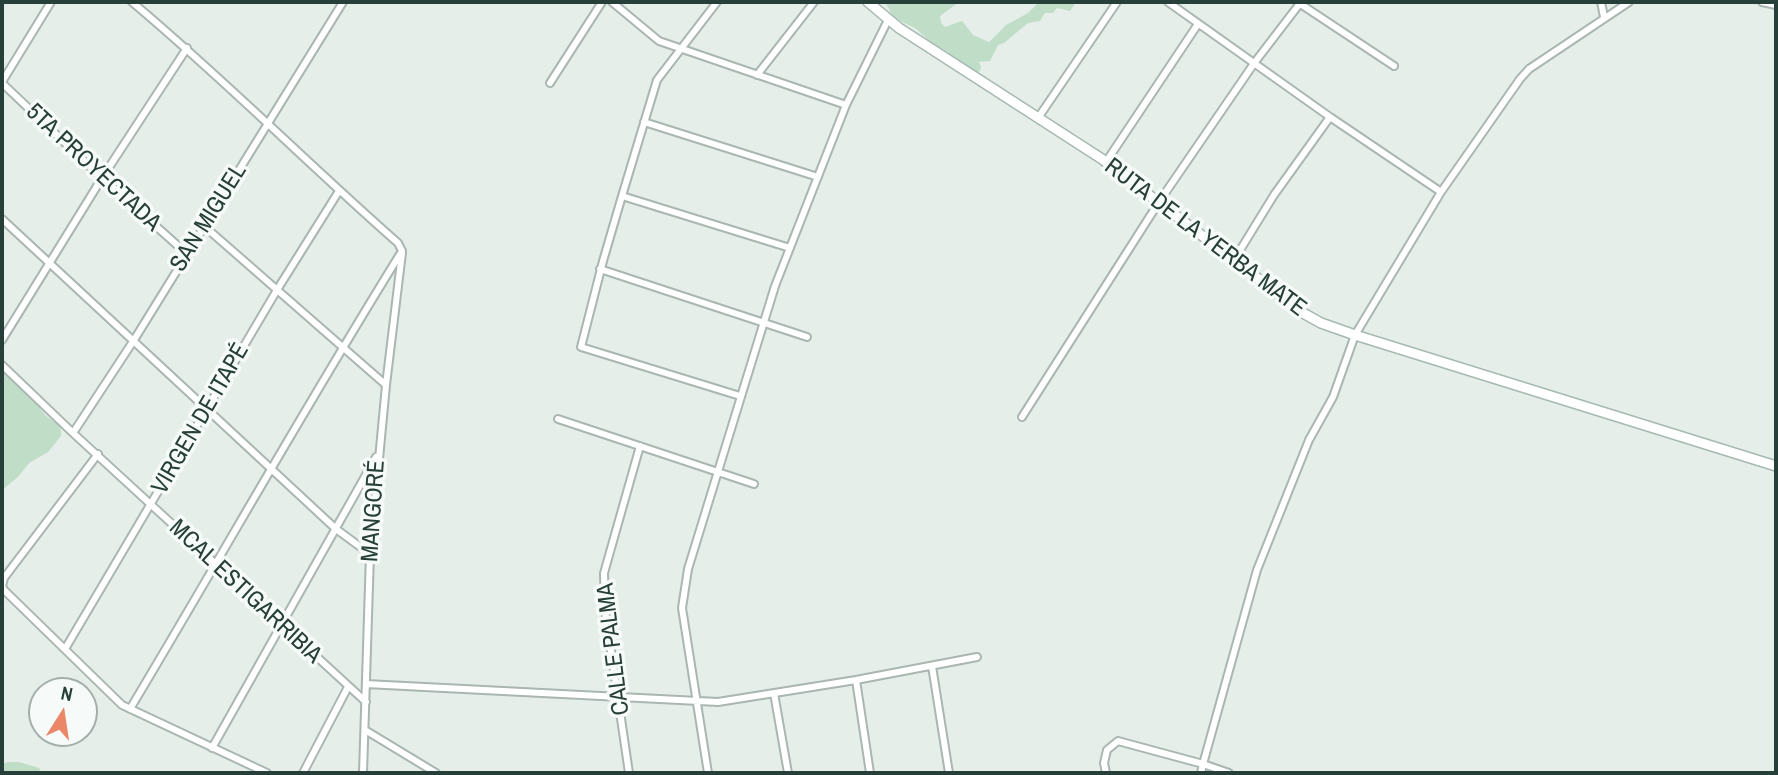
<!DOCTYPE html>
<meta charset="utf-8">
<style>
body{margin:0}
#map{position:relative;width:1778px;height:775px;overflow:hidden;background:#e6eeea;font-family:"Archivo Narrow",sans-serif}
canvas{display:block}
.frame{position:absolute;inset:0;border:4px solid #263f38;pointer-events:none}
.north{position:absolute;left:28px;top:677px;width:70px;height:70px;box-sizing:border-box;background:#f6faf8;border:2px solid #a3afab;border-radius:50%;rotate:12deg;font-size:19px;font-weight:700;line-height:28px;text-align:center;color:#263f38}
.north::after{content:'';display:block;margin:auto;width:24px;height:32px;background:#e98768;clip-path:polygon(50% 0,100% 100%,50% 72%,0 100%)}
</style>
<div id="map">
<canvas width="1778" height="775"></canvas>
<div class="frame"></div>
<div class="north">N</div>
</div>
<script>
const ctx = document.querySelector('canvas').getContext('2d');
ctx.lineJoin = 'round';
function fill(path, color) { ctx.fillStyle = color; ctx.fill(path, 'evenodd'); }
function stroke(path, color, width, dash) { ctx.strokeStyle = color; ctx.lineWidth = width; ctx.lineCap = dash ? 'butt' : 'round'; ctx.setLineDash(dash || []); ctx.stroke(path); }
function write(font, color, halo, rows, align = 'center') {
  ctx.font = font + ' "Archivo Narrow",sans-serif'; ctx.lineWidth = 7; ctx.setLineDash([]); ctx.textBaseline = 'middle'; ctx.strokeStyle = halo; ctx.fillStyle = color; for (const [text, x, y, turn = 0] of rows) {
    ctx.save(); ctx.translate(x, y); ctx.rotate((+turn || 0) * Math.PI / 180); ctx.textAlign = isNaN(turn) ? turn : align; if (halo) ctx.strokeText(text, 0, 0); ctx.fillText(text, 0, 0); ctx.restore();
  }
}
fill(new Path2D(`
 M885 2H959L940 16 941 23 945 27 962 21 973 35 989 42 1006 25 1028 13 1039 2H1076L1070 11 1057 8 1053 13H1045L1040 21 1028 23 1004 43 998 45 990 61 979 62 981 67 979 72 969 74 963 64 954 60 948 52 934 45 915 28 894 18Z
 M2 371 16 379 46 416 60 426 61 431V436L48 452 29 463 18 477 2 490Z
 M8 762H19L39 768 42 773H2V764Z`), '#c0ddc8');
const street = new Path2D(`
 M132 2C224 79 308 164 398 243L402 251
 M612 2 659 41 846 105
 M1168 2 1330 117 1441 192
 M1601 2 1604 17
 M1762 2 1776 5
 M1299 3 1394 66
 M757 75 814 2
 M2 82 51 2
 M2 83 102 178 186 253
 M550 83 602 2
 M1038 118 1117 2
 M644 122 818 177
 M1106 162 1198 24
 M622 196 657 80 717 2
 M2 219 336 529 370 554
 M204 226 386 385
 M1234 260 1274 195 1330 117
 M600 269 807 337
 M2 340 102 178 187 48
 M2 365 73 433 366 702
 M740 396 581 347 603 261 622 196 790 248
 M1022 417 1159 202 1255 62 1301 2
 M558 419 754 484
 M73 433 134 340 343 2
 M98 454 4 578 2 586 4 590 122 705 267 773
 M65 649 277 290 339 191
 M932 666 949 773
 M856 680 870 773
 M366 684 718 702 856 680 977 657
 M774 693 788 773
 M130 709C221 557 308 402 402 251
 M365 730 436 773
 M212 748 376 457
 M303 773 348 687
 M363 773 370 554 386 385 402 253
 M629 773 605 610 604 573 640 446
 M708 773 682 608 688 569 775 286 846 105 888 20
 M1106 773 1104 763 1107 750 1118 741 1203 764 1257 570 1309 440 1333 397 1355 335 1441 192 1520 79 1529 69 1629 2
 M1201 773 1203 764 1229 773`);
const secondary = new Path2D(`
 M868 2 899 28 1102 159 1303 313 1321 323 1355 335 1776 466`);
stroke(street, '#a9b6b1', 10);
stroke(secondary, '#a5b9b2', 12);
stroke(street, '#fff', 6);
stroke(secondary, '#fff', 9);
write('24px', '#263f38', '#f6faf8', [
 ["5TA PROYECTADA",93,168,43],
 ["SAN MIGUEL",209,218,-58],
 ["RUTA DE LA YERBA MATE",1205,238,37],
 ["VIRGEN DE ITAPÉ",201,419,-60],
 ["MANGORÉ",374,511,-86],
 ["MCAL ESTIGARRIBIA",245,592,43],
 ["CALLE PALMA",614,649,-97]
]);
</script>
